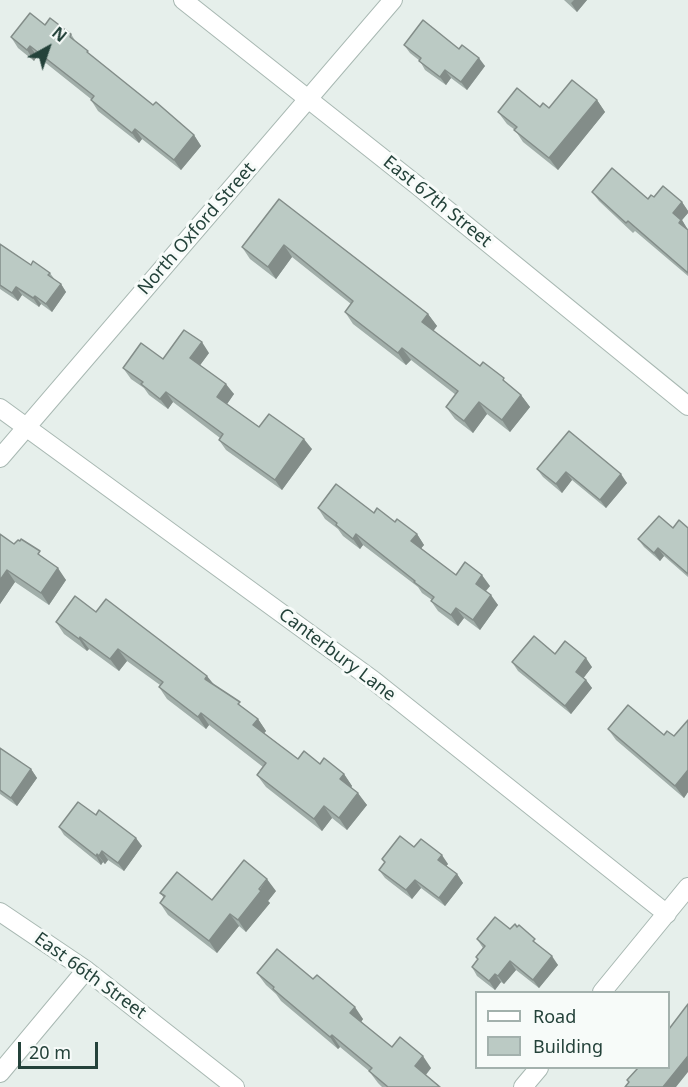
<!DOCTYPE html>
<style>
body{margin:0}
#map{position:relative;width:688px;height:1087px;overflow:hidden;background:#e6efeb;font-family:"Noto Sans",sans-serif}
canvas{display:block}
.legend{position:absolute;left:475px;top:991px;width:195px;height:78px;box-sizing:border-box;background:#f7fbf9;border:2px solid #a3b1ad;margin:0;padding:8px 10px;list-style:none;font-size:18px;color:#24423a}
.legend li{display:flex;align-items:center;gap:12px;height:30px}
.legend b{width:30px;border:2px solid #a3b1ad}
.north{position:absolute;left:18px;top:18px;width:60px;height:60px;-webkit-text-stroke:4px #f7fbf9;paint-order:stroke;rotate:40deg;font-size:16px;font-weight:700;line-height:24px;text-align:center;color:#24423a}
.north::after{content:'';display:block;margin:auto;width:21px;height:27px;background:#24423a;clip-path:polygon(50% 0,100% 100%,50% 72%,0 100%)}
.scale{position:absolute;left:18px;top:1042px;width:80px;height:27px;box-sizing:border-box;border:3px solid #24423a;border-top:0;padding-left:8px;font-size:18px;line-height:21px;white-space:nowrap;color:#24423a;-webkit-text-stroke:4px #f7fbf9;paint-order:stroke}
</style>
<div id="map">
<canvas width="688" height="1087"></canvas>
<ul class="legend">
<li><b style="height:8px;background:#fff"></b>Road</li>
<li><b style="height:16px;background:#bbcac4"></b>Building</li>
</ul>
<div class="north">N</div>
<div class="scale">20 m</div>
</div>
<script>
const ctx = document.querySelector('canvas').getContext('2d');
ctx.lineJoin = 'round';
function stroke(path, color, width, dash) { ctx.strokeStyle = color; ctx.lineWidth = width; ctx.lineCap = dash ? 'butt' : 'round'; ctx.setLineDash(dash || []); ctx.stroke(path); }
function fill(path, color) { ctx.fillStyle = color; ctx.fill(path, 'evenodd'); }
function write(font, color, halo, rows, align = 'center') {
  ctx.font = font + ' "Noto Sans",sans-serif'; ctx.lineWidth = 6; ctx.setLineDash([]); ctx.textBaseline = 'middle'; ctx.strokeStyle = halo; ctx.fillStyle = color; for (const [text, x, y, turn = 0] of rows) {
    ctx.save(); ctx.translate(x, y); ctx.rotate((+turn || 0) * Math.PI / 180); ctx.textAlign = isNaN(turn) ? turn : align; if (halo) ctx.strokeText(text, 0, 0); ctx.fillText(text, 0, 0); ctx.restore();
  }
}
const street = new Path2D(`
 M183 0 418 186 688 406
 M0 408 373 680 667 914
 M0 458 393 0
 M0 912 86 970 235 1087
 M602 992 688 887
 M0 1073 86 970
 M523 1087 539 1068`);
stroke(street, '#a8b8b2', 20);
stroke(street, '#fff', 18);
fill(new Path2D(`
 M564 0H587L577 12Z
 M45 25 71 34 76 42 91 56 153 105 194 135 201 146 181 170 142 139 139 143 98 111 91 100V99L37 56 34 61 18 48 11 37Z
 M404 45 459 49 485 66 467 90 451 78 446 85 425 70 420 61 410 53Z
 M597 100 605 112 558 170 523 142 515 130 507 124 498 112 540 107 549 108Z
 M592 192 648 199 654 197 682 202 688 211V213L682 220 688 230V276L635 231 633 233 599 201Z
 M279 199 428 314 437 326 433 331 480 366 509 385 521 395 530 407 510 432 487 414 473 433 455 419 446 407 456 395 411 360 406 365 353 324 345 312 351 304 292 257 276 279 250 259 242 247Z
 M0 244 31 265 50 273 55 280 61 284 66 292 52 312 41 304 39 307 22 295 18 301 0 289Z
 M209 353 200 365 234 394 227 404 259 427 312 449 282 490 226 450 219 440 220 438 173 402 168 409 149 395 144 388 131 379 123 368 163 359Z
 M569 431 627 483 606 508 572 480 562 493 543 477 537 469Z
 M318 508 374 513 395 522 417 534 424 545 421 548 456 575 490 586 486 591 498 605 480 630 464 618 458 626 438 611 431 601 432 600 422 593 418 587 363 545 360 549 343 536 338 529 325 519Z
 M673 528H688V577L664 556 660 561 644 547 638 539Z
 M0 534 14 544 45 559 66 580 49 605 15 582 0 604Z
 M96 612 214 685 258 719 266 731 264 733 298 759 320 764 344 774 352 786 351 788 367 805 347 830 332 818 322 831 266 787 257 775 263 767 209 725 206 729 167 699 159 687 160 685 127 661 119 671 89 649 87 651 64 634 56 622Z
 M555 654 592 667 583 678 586 680 592 688 571 714 518 671 512 662Z
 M688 720V792L684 798 616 740 608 729 674 736Z
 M0 748 31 769 37 778 17 806 0 794Z
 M96 815 142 846 124 871 108 860 105 864 103 862 101 865 64 835 59 827Z
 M414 847 448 864 446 866 457 874 463 883 445 906 421 888 412 899 385 878 379 870 385 863 382 859Z
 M276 891 268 901 270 903 246 932 239 926 217 953 168 915 160 903 164 898 160 893 212 900Z
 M510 929 541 948 558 965 539 988 516 970 504 984 501 982 495 990 477 976 472 967 478 960 476 957 483 948 477 939Z
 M257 973 313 979 363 1019 361 1022 392 1047 431 1068 426 1075 440 1087H382L378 1083 369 1071 340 1047 338 1049 281 1001 276 994 266 985Z`), '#a1aea9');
fill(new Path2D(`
 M574 0H587L577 12 571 3Z
 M30 46 37 56 34 61 27 50Z
 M479 58 485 66 467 90 461 82Z
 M445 70 451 78 446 85 440 77Z
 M597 100 605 112 558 170 549 158Z
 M135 129 142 139 139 143 132 133Z
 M194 135 201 146 181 170 174 160Z
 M682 202 688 211V213L682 220 688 230 686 233 673 213Z
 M284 245 292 257 276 279 268 267Z
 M61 284 66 292 52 312 46 304Z
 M16 287 22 295 18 301 12 293Z
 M35 296 41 304 39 307 33 298Z
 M428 314 437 326 431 334 422 322Z
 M202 342 209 353 198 368 190 358Z
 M402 348 411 360 406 365 398 353Z
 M226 384 234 394 225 407 217 397Z
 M166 392 173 402 168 409 160 399Z
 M521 395 530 407 510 432 502 420Z
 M479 402 487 414 473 433 464 421Z
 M304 439 312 449 282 490 275 480Z
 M566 472 572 480 562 493 556 484Z
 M621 474 627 483 606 508 600 500Z
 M356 534 363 545 360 549 353 539Z
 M417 534 424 545 419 551 411 541Z
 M658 548 664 556 660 561 654 553Z
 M58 568 66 580 49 605 41 593Z
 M7 570 15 582 0 604V580Z
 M482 575 490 586 483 594 476 584Z
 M491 595 498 605 480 630 473 620Z
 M456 608 464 618 458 626 451 615Z
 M80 637 89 649 87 651 79 639Z
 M118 649 127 661 119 671 110 659Z
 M586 658 592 667 582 680 576 672Z
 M207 676 216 687 205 679Z
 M586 680 592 688 571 714 565 706Z
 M201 713 209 725 206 729 198 717Z
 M258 719 266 731 261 737 253 725Z
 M31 769 37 778 17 806 11 798Z
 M688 770V792L684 798 675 786Z
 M344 774 352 786 348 791 340 779Z
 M358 793 367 805 347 830 339 818Z
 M324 806 332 818 322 831 314 819Z
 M136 838 142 846 124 871 118 863Z
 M102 851 108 860 105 864 99 856Z
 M97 854 103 862 101 865 96 856Z
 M442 855 448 864 444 869 438 860Z
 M457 874 463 883 445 906 439 898Z
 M267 879 276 891 268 901 270 903 246 932 238 920Z
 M415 880 421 888 412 899 406 890Z
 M230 914 239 926 217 953 209 941Z
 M552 956 558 965 539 988 533 980Z
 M510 961 516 970 504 984 498 976Z
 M495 974 501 982 495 990 489 981Z
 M355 1007 363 1019 359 1025 350 1013Z
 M332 1035 340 1047 338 1049 330 1037Z
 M423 1056 431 1068 423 1078 415 1066Z
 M688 1056V1072L676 1087H663Z`), '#838d89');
const building = new Path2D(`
 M30 13 45 25 50 18 71 34 70 37 88 51 87 52 153 105 156 102 194 135 174 160 135 129 132 133 91 100 94 96 30 46 27 50 11 37Z
 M423 20 459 49 462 45 479 58 461 82 445 70 440 77 419 61 421 58 404 45Z
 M572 80 597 100 549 158 514 130 517 127 498 112 517 88 540 107 543 103 549 108Z
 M612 168 648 199 651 195 654 197 663 186 682 202 673 213 681 220 679 223 688 230V273L628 221 626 223 592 192Z
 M279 199 428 314 422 322 480 366 483 362 504 378 503 380 521 395 502 420 479 402 464 421 446 407 458 391 402 348 398 353 345 312 353 301 284 245 268 267 242 247Z
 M0 244 31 265 33 261 50 273 48 275 61 284 46 304 35 296 33 298 16 287 12 293 0 285Z
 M184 330 202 342 190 358 226 384 217 397 259 427 269 414 304 439 275 480 219 440 223 434 166 392 160 399 141 384 143 382 123 368 141 343 163 359Z
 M569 431 621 474 600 500 566 472 556 484 537 469Z
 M336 484 374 513 377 508 395 522 397 519 417 534 411 541 456 575 465 562 482 575 476 584 491 595 473 620 456 608 451 615 431 601 434 597 414 582 415 581 356 534 353 539 336 525 337 523 318 508Z
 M659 516 673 528 679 520 688 528V574L658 548 654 553 638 539Z
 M0 534 14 544 18 540 20 541 21 539 40 551 38 554 58 568 41 593 7 570 0 580Z
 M75 596 96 612 106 599 207 676 205 679 240 702 238 704 258 719 253 725 298 759 304 751 320 764 324 758 344 774 340 779 358 793 339 818 324 806 314 819 257 775 266 763 201 713 198 717 159 687 163 682 118 649 110 659 80 637 79 639 56 622Z
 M534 636 555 654 565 641 586 658 576 672 586 680 565 706 512 662Z
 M628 705 664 735 667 731 674 736 688 720V770L675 786 608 729Z
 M0 748 31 769 11 798 0 790Z
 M78 802 96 815 99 810 136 838 118 863 102 851 99 856 97 854 96 856 59 827Z
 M400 836 414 847 421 839 442 855 438 860 457 874 439 898 415 880 406 890 379 870 385 862 382 859Z
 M244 860 267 879 259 889 261 891 238 920 230 914 209 941 160 903 165 896 160 893 177 872 212 900Z
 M495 917 510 929 515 924 517 927 519 925 535 939 533 941 552 956 533 980 510 961 498 976 495 974 489 981 472 967 478 959 476 957 485 946 477 939Z
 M277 949 313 979 317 975 355 1007 350 1013 392 1047 400 1037 423 1056 415 1066 440 1087H388L369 1071 372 1068 332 1035 330 1037 273 989 274 987 257 973Z
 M688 1004V1056L663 1087H625L629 1082 627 1080 638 1068H669V1029Z`);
fill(building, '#bbcac4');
stroke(building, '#838d89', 1.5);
write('18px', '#24423a', '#f7fbf9', [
 ["East 67th Street",437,202,39],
 ["North Oxford Street",197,229,-49],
 ["Canterbury Lane",337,655,37],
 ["East 66th Street",90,976,36]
]);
</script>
